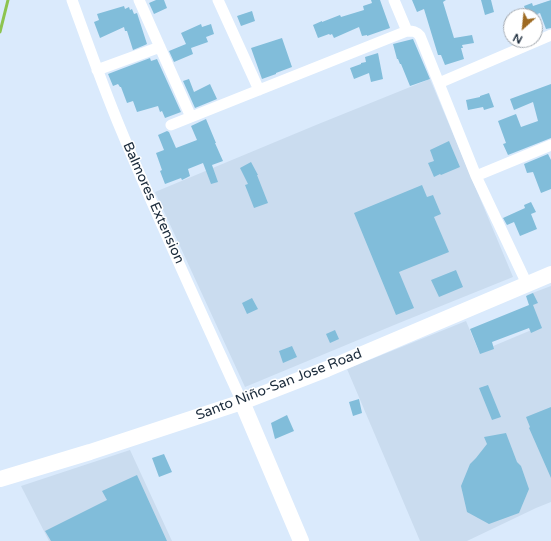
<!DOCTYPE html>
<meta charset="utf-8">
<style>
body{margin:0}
#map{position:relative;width:551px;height:541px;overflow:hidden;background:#daeafc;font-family:"Varela Round",sans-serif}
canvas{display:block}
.north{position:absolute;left:503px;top:8px;width:40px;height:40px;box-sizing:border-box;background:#fff;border:1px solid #a4aab1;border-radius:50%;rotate:207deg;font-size:11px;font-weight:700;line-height:16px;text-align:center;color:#1b2b3b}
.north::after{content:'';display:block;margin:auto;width:14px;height:18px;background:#9e6a21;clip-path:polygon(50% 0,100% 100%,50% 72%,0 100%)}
</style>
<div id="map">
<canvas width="551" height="541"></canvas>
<div class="north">N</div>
</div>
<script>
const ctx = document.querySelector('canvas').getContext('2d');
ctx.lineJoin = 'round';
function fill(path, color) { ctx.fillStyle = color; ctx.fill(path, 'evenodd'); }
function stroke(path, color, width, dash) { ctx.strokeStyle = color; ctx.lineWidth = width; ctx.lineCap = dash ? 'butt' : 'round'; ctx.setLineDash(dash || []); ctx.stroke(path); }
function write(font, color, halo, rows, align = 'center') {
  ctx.font = font + ' "Varela Round",sans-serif'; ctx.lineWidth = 3; ctx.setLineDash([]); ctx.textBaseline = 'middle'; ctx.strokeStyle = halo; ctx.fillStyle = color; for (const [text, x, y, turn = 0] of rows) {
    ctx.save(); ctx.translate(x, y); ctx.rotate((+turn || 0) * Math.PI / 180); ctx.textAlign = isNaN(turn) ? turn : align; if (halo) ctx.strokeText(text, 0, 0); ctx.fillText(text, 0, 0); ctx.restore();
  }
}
fill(new Path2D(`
 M430 79 513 277 399 323 245 387 155 192 316 125Z
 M551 286V502L536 508 467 541H420L347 369 466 321 479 352 541 326 527 295Z
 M130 450 172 541H49L21 486Z`), '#cadcef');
stroke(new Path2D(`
 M0 32 8 0`), '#8dc44f', 3);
fill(new Path2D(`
 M156 0H164L167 8 154 14 149 3Z
 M371 0H380L390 28 367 36V35L362 36 359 27 334 38 332 34 330 35 329 34 318 38 313 25 322 21V22L340 15 341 17 364 10 363 6 372 3Z
 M412 0H446L443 2 454 38 472 35 474 43 462 45 463 48H461L464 59 445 65 441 55H438L424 9 417 12Z
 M481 0H491L494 12 485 15Z
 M551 0V28L546 29 540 13 532 16H528L524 6 532 3 533 6Z
 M124 6 125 9 129 7 130 10 132 9 134 14 137 13 147 44 145 45 133 50 127 31H125L124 27 100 38 94 22 99 20 97 14Z
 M252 11 255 21 241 26 237 16Z
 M201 24 202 27 211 24 214 34 206 37 208 42 191 48 193 54 174 62 169 51 186 44 181 33Z
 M282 38 292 67 276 73V74L262 79 251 48Z
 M413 39 430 79 410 86 401 64H400L398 59H397L393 44Z
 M378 53 383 79 371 82 369 73 354 79 350 68 361 64V63L366 62 365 57Z
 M150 58 151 61 157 59 181 112 165 118 162 111 160 112 158 106 137 112 133 101 127 103 121 87H120L118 84 113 86 108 74Z
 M189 79 194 92 210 84 217 99 195 108 183 81Z
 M551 84V138L508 155 503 144 506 143 498 121 516 114 521 127 538 121 533 102 514 110 510 99Z
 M489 93 494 107 484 110 483 107 468 110 466 100 480 97V96Z
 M206 119 216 143H215L223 161 212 165 218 182 211 184 203 163 188 169 190 176 182 180 181 178 165 184 160 171 162 170 156 153 164 150 158 135 167 131 169 132 176 148 197 140 191 126Z
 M449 141 460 167 441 175 440 174 434 177 428 163 434 161 430 150Z
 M548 154 551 160V189L541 193 533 172 527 173 524 164Z
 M251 162 258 175H257L268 203 254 208 245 185 248 184 240 168Z
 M422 185 427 197 433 195 441 214 434 217 449 252 399 272 414 308 396 315 354 213Z
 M531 202 536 212 531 214 537 229 520 236 514 222 507 225 503 218 525 208 524 205Z
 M456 270 463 287 439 297 431 280Z
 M533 293 538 303 533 305 542 328 531 333 529 328 492 342 494 349 480 354 470 329 529 305 526 296Z
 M252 298 258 309 247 314 242 303Z
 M335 330 339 339 330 343 326 334Z
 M292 346 297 357 283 363 279 351Z
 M488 385 501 417 492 420 479 388Z
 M359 399 362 413 353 416 349 402Z
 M551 407V478L529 428 530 427 526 417Z
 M287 415 294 431 275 439 271 423Z
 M506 433 517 462 521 466 529 489 519 513 489 524 467 512 461 486 470 464 476 458 487 444 484 437Z
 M164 454 172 472 159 477 152 458Z
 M137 475 167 541H51L45 531 107 500 102 491Z`), '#81bdda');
stroke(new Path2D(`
 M72 0C88 44 103 87 121 130 159 222 201 312 242 402
 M139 0 191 117
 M218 0 259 90
 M394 0 407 31
 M97 70 160 47
 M439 83 551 35
 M171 125 407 31C413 31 416 31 420 36L476 176 527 284
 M476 176 551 145`), '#fff', 11);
stroke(new Path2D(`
 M242 402 301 541
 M0 479 90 452 242 402 327 369 551 274`), '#fff', 16);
write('14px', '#1b2b3b', '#fff', [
 ["Balmores Extension",153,203,66],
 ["Santo Niño-San Jose Road",279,385,-21]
]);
</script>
